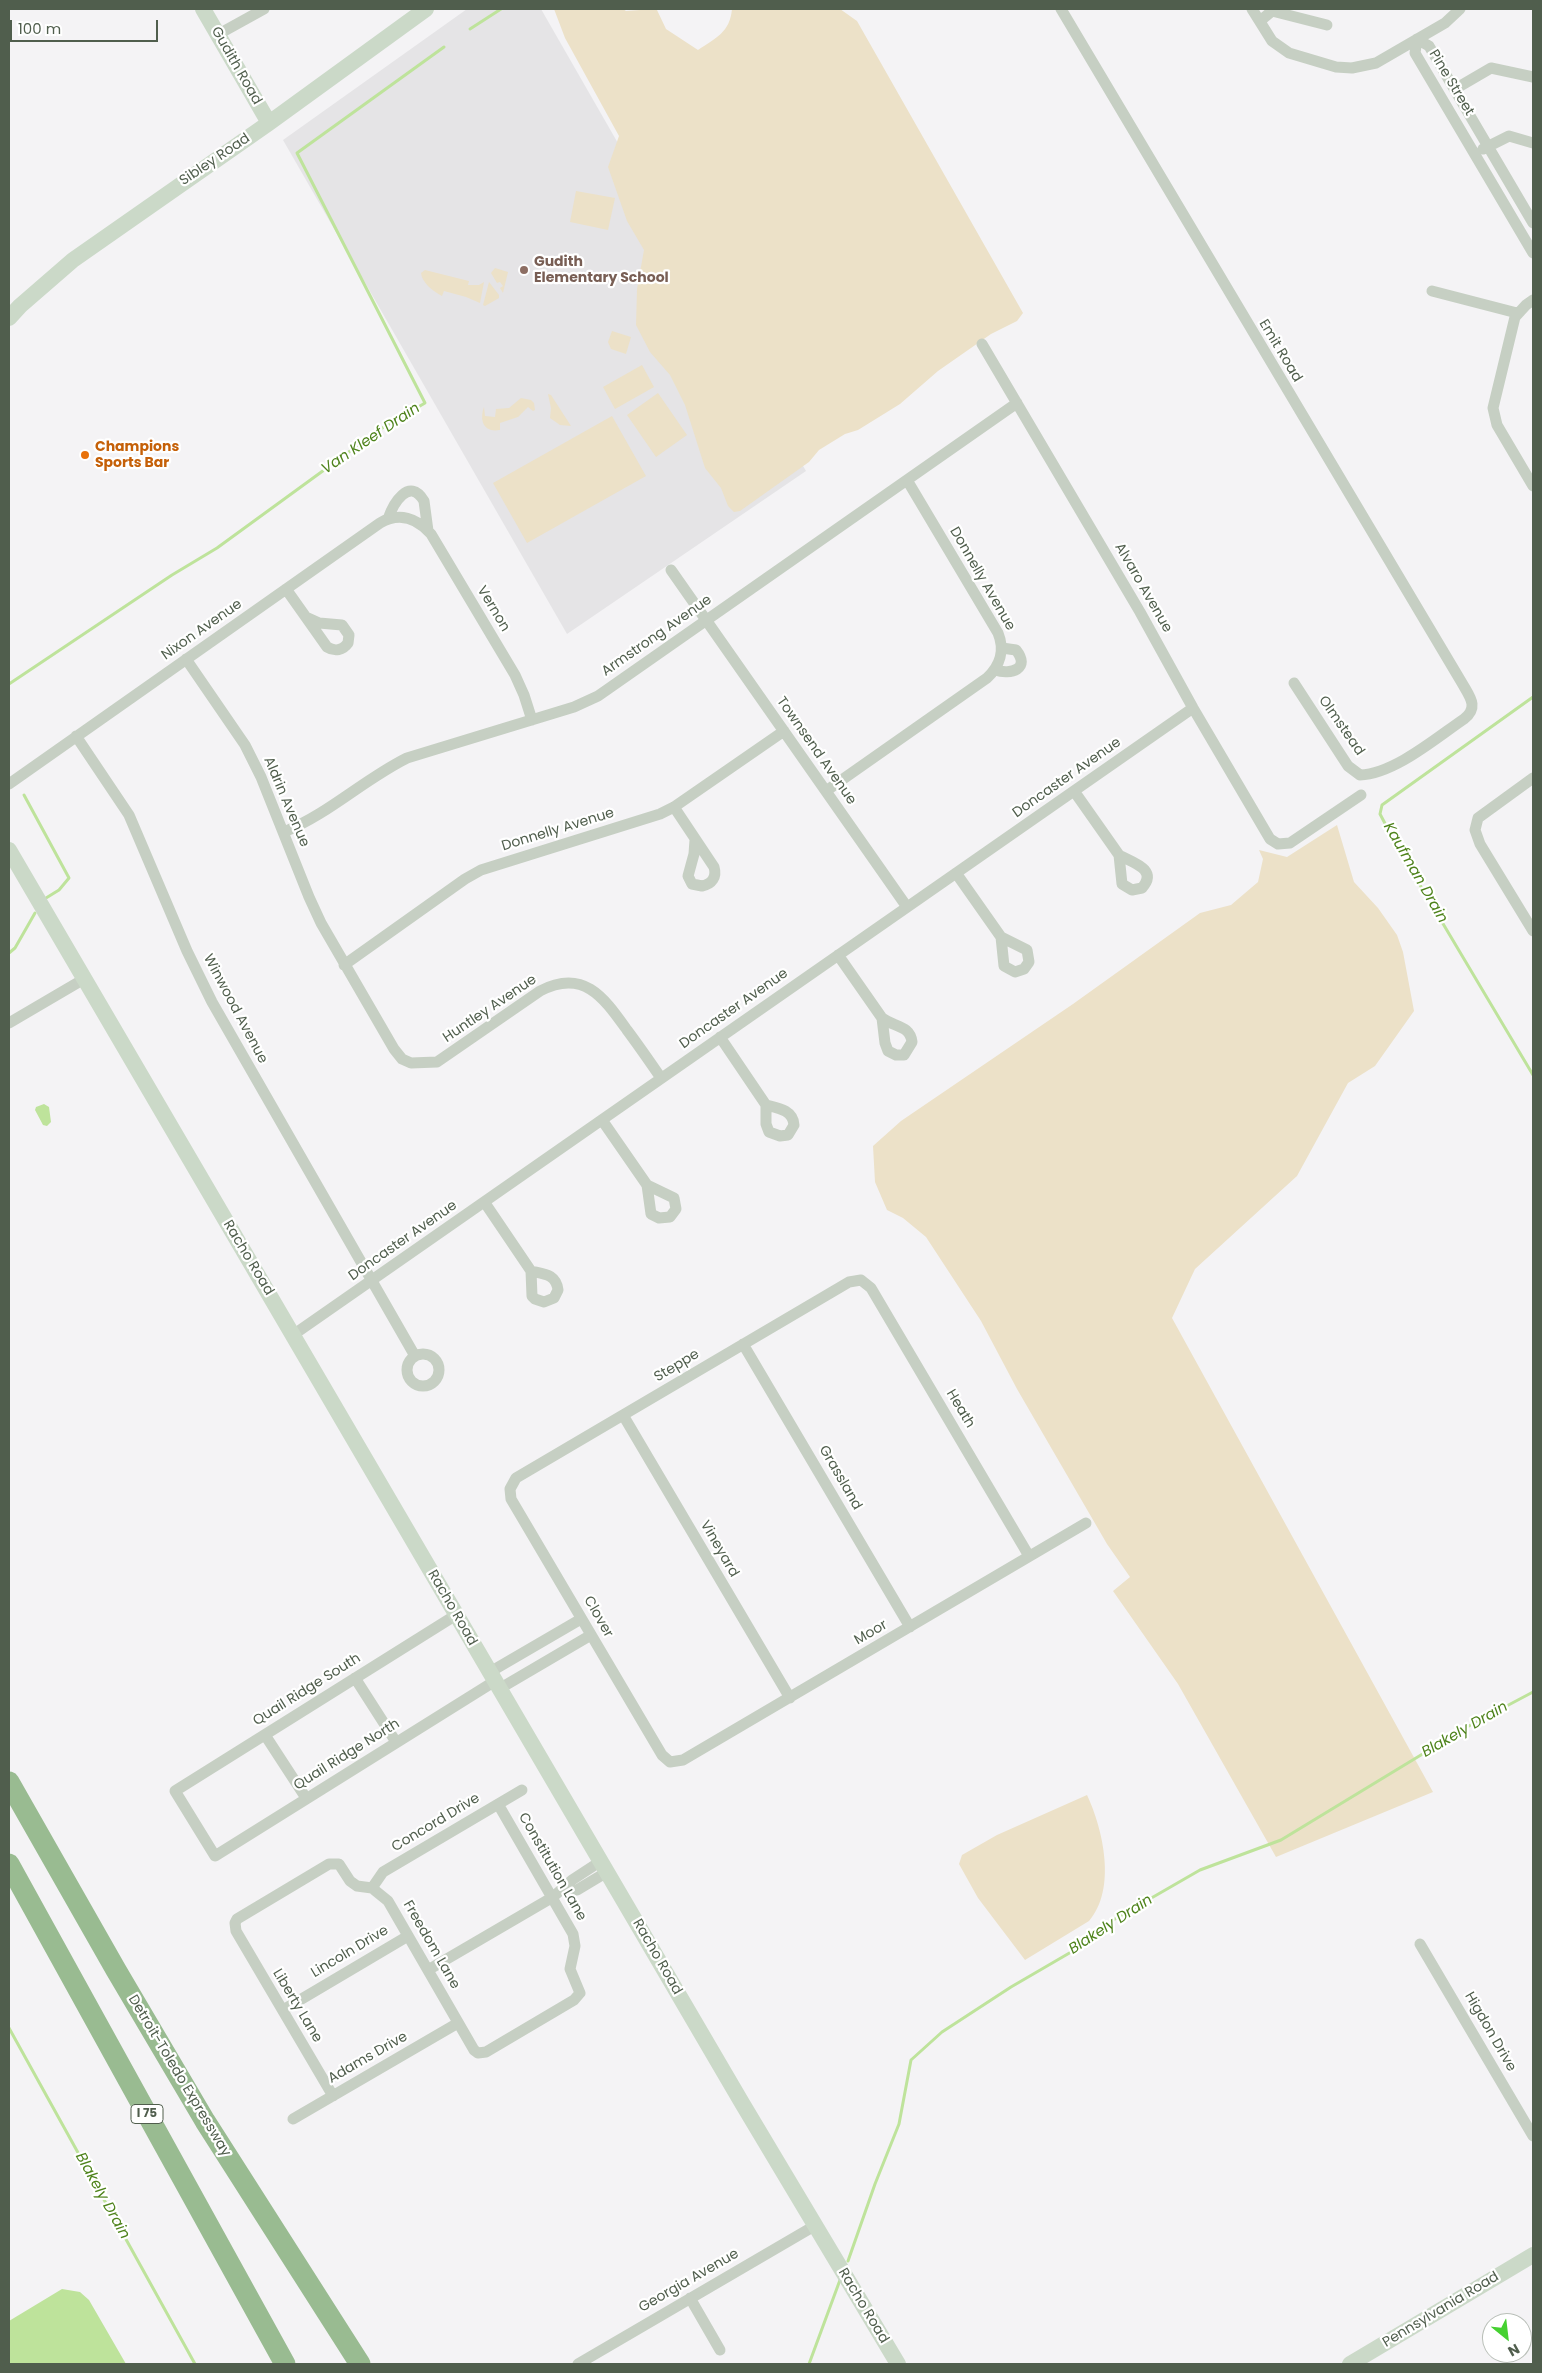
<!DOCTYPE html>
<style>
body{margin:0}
#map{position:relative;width:1542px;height:2373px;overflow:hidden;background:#f4f3f5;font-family:Poppins,sans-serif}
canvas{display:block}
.frame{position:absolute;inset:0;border:10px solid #505e4d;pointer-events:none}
.north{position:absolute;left:1482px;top:2313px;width:50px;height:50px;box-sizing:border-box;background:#fff;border:1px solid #b9bfb8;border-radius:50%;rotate:151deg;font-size:14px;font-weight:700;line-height:20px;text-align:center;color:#505e4d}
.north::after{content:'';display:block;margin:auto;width:18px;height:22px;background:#46d131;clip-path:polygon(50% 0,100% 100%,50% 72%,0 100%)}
.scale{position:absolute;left:10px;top:20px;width:148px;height:22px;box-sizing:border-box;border:2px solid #505e4d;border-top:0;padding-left:6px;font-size:15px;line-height:18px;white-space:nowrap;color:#505e4d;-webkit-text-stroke:4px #fff;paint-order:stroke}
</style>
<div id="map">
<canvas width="1542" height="2373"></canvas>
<div class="frame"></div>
<div class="north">N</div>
<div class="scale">100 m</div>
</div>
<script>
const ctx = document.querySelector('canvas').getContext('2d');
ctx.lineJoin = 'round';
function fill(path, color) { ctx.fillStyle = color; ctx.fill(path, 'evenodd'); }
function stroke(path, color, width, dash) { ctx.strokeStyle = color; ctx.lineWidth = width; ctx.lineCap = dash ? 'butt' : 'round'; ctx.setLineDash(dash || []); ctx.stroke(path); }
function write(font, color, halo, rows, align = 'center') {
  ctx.font = font + ' Poppins,sans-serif'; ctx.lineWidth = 4.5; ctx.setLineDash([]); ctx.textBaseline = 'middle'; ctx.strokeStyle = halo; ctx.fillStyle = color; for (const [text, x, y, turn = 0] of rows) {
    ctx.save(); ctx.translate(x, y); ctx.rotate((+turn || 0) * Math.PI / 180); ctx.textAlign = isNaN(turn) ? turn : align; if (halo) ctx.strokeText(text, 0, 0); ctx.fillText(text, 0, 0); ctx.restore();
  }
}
fill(new Path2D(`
 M467 9H541L806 471 567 634 283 140Z`), '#e5e4e6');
fill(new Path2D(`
 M554 9H623L626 11 654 9 657 10 666 29 698 50C716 38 730 32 732 9H840L857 21 1023 313 1017 321 991 334 938 371 900 404 858 430 845 434 819 450 809 462 740 511 734 512 728 506 721 488 705 468 685 405 670 375 650 352 636 325 637 289 644 250 627 221 608 167 619 136 565 38Z
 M576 191 615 198 608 230 570 222Z
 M495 268 508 272 503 293 500 288 503 286 500 282 497 283 491 273Z
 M425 270 469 281 468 285H479L484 282 480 303 466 297 444 291 442 296C433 291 422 283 421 273Z
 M489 282 499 295V298L485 306 483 305Z
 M612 331 631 337 626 354 611 349 608 342Z
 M642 365 654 387 615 409 603 387Z
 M658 393 687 435 656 457 627 415Z
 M548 394 551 395 571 426 560 425 550 418 551 408Z
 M521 398 531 400 534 403 535 410 533 411 528 407 518 417 500 423V430C484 433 479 421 484 407L485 416 495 417 496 409 509 408Z
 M612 416 646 476 527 543 493 483Z
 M1337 825 1354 882 1378 908 1397 935 1403 952 1414 1011 1375 1066 1348 1083 1297 1176 1195 1269 1172 1318 1433 1792 1276 1857 1178 1684 1113 1591 1130 1577 1107 1544 1017 1389 981 1321 926 1237 903 1218 887 1210 875 1182 873 1146 901 1121 1073 1004 1200 913 1231 905 1258 882 1263 859 1259 850 1287 857Z
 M1087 1795C1103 1829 1117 1889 1089 1921L1025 1960 978 1898 959 1864 962 1855 997 1835Z`), '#ece1c8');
fill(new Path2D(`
 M44 1104 49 1107 51 1122 47 1126 43 1125 35 1110 36 1107Z
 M62 2289 80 2292 89 2300 126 2364H9V2321Z`), '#bee39b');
stroke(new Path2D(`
 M470 29 501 9
 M9 684 172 575 217 548 379 430 425 403 297 153 444 47
 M1533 697 1382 805 1380 814 1398 848 1533 1075
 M24 795 69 878 59 890 46 898
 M9 953 15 948 35 913
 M9 2028 195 2364
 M848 2261 875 2184 899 2124 911 2060 942 2032 1011 1987 1078 1948 1108 1923 1200 1870 1281 1840 1467 1727 1533 1692
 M809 2364 840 2280`), '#bee39b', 3);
stroke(new Path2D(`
 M1061 9 1462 683C1470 697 1479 707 1464 719 1436 738 1394 774 1360 775L1348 766 1294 683
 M1252 9 1272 41 1289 53 1336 67 1352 68 1376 63 1445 23 1460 9
 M1260 21 1272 11 1327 25
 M217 35 264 9
 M1417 39 1415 53 1533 253
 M1417 39 1429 46 1533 223
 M1455 89 1491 68 1533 77
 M1483 149 1509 136 1533 143
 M1432 291 1517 313
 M1533 300 1526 305 1515 317 1493 408 1497 425 1533 486
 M982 344 1140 612 1193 708 1270 839 1278 844 1290 843 1361 795
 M388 519C393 504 409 476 424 501L428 531
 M671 570 907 907
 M286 589 327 647C335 652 343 650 348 643L349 635 342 625 319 623 308 618
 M186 659 245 745 261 777 309 897 321 923 394 1049 402 1059 411 1063 437 1062 540 991C584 968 604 998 627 1030 639 1046 650 1062 661 1078
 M995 670C1011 675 1031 669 1016 650L1002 648
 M76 736 129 815 187 951 212 1002 415 1356
 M1533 778 1478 818 1475 830 1480 844 1533 931
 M9 784 380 523C399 512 417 518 431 534L515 675 524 695 532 720
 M826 791 987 678C1000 666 1005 650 998 633L907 480
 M1074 791 1119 855 1122 884 1132 890 1142 888C1159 869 1131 862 1119 855
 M674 807 714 867C717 877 712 884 702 886L692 884 688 876 694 854 695 840
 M284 832C330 813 363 780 407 758L574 707 598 696 1017 403
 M956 873 1001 937 1004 966 1015 972 1024 969 1029 962 1027 950 1001 937
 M838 955 882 1018 885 1043 888 1051 896 1055H904L912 1042C910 1025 894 1027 882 1018
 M344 965 465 879 481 870 660 814 674 807 784 731
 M9 1023 84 979
 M720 1037 766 1105V1124L769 1132 780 1136 788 1135 794 1125C793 1110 778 1108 766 1105
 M602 1120 647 1185 674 1198 676 1209 670 1217 659 1218 651 1214 647 1185
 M485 1203 531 1271 532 1296 535 1299 544 1302 554 1298 558 1290C556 1274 544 1274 531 1271
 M293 1335 1193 708
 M743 1344 910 1627
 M407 1370a16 16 0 1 1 32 0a16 16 0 1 1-32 0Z
 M623 1415 790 1698
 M1029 1556 871 1288 861 1280 849 1282 516 1478 510 1489 511 1499 662 1755 670 1762 683 1760 1086 1523
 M456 1615 175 1791 215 1856 495 1681
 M490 1672 581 1619
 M355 1678 396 1742
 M499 1689 591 1635
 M265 1735 306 1798
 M372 1888 383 1872 522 1790
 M563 1890H577L607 1872
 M1420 1944 1533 2136
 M428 1970 553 1897 572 1880 601 1861
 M283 2010 408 1936
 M333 2096 236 1931 235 1923 237 1919 329 1864H339L350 1881 357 1886 372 1888 388 1901 474 2050 478 2053 486 2052 574 2000 580 1993 570 1969 575 1946 573 1934 498 1804
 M293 2119 458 2023
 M690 2298 720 2350
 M578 2364 816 2225`), '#c6cfc3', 11);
stroke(new Path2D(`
 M203 9 269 123
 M9 318 20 306 73 260 269 123 426 9
 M9 850 742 2103 898 2364
 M1350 2364 1533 2255`), '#cbd9c8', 16);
stroke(new Path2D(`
 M9 1782 116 1970 205 2121 360 2364
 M9 1864 285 2364`), '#99bb91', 21);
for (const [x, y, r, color] of [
 [524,270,5,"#8d6e63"],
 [85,455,5,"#e8710a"]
]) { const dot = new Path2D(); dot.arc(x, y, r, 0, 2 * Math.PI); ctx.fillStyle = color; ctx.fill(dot); stroke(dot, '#fff', 2); }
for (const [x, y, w] of [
 [147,2114,32]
]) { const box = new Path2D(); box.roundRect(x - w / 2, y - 9.5, w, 19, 4); ctx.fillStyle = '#fff'; ctx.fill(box); stroke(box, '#505e4d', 1); }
write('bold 12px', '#505e4d', null, [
 ["I 75",147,2114]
]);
write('14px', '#505e4d', '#fff', [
 ["Gudith Road",236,66,60],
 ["Pine Street",1451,83,59],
 ["Sibley Road",215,160,-34],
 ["Emit Road",1280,351,59],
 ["Donnelly Avenue",982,579,60],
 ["Alvaro Avenue",1143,588,60],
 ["Vernon",493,609,59],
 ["Nixon Avenue",202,630,-35],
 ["Armstrong Avenue",657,636,-35],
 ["Olmstead",1341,726,55],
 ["Townsend Avenue",816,751,55],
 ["Doncaster Avenue",1067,778,-35],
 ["Aldrin Avenue",286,802,67],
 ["Donnelly Avenue",558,830,-17],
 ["Winwood Avenue",235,1009,62],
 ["Huntley Avenue",490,1009,-34],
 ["Doncaster Avenue",734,1009,-35],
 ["Doncaster Avenue",403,1241,-35],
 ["Racho Road",248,1258,59],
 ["Steppe",677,1366,-31],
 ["Heath",960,1409,59],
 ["Grassland",840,1478,60],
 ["Vineyard",719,1549,60],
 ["Racho Road",452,1608,60],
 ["Clover",598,1617,60],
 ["Moor",871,1633,-30],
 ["Quail Ridge South",307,1690,-32],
 ["Quail Ridge North",347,1755,-32],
 ["Concord Drive",436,1823,-31],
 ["Constitution Lane",552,1867,60],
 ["Freedom Lane",431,1945,60],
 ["Lincoln Drive",350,1952,-31],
 ["Racho Road",657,1957,60],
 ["Liberty Lane",297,2006,59],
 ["Higdon Drive",1490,2032,60],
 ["Adams Drive",368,2058,-30],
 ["Detroit-Toledo Expressway",179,2076,59],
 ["Georgia Avenue",689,2281,-30],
 ["Racho Road",863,2306,59],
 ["Pennsylvania Road",1441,2310,-31]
]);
write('bold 14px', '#785e54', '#fff', [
 ["Gudith",534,262],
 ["Elementary School",534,278]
], 'left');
write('bold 14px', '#c56008', '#fff', [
 ["Champions",95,447],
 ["Sports Bar",95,463]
], 'left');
write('italic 15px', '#4e831b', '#fff', [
 ["Van Kleef Drain",371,439,-34],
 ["Kaufman Drain",1415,873,60],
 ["Blakely Drain",1465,1730,-30],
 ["Blakely Drain",1111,1925,-33],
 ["Blakely Drain",102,2196,61]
]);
</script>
